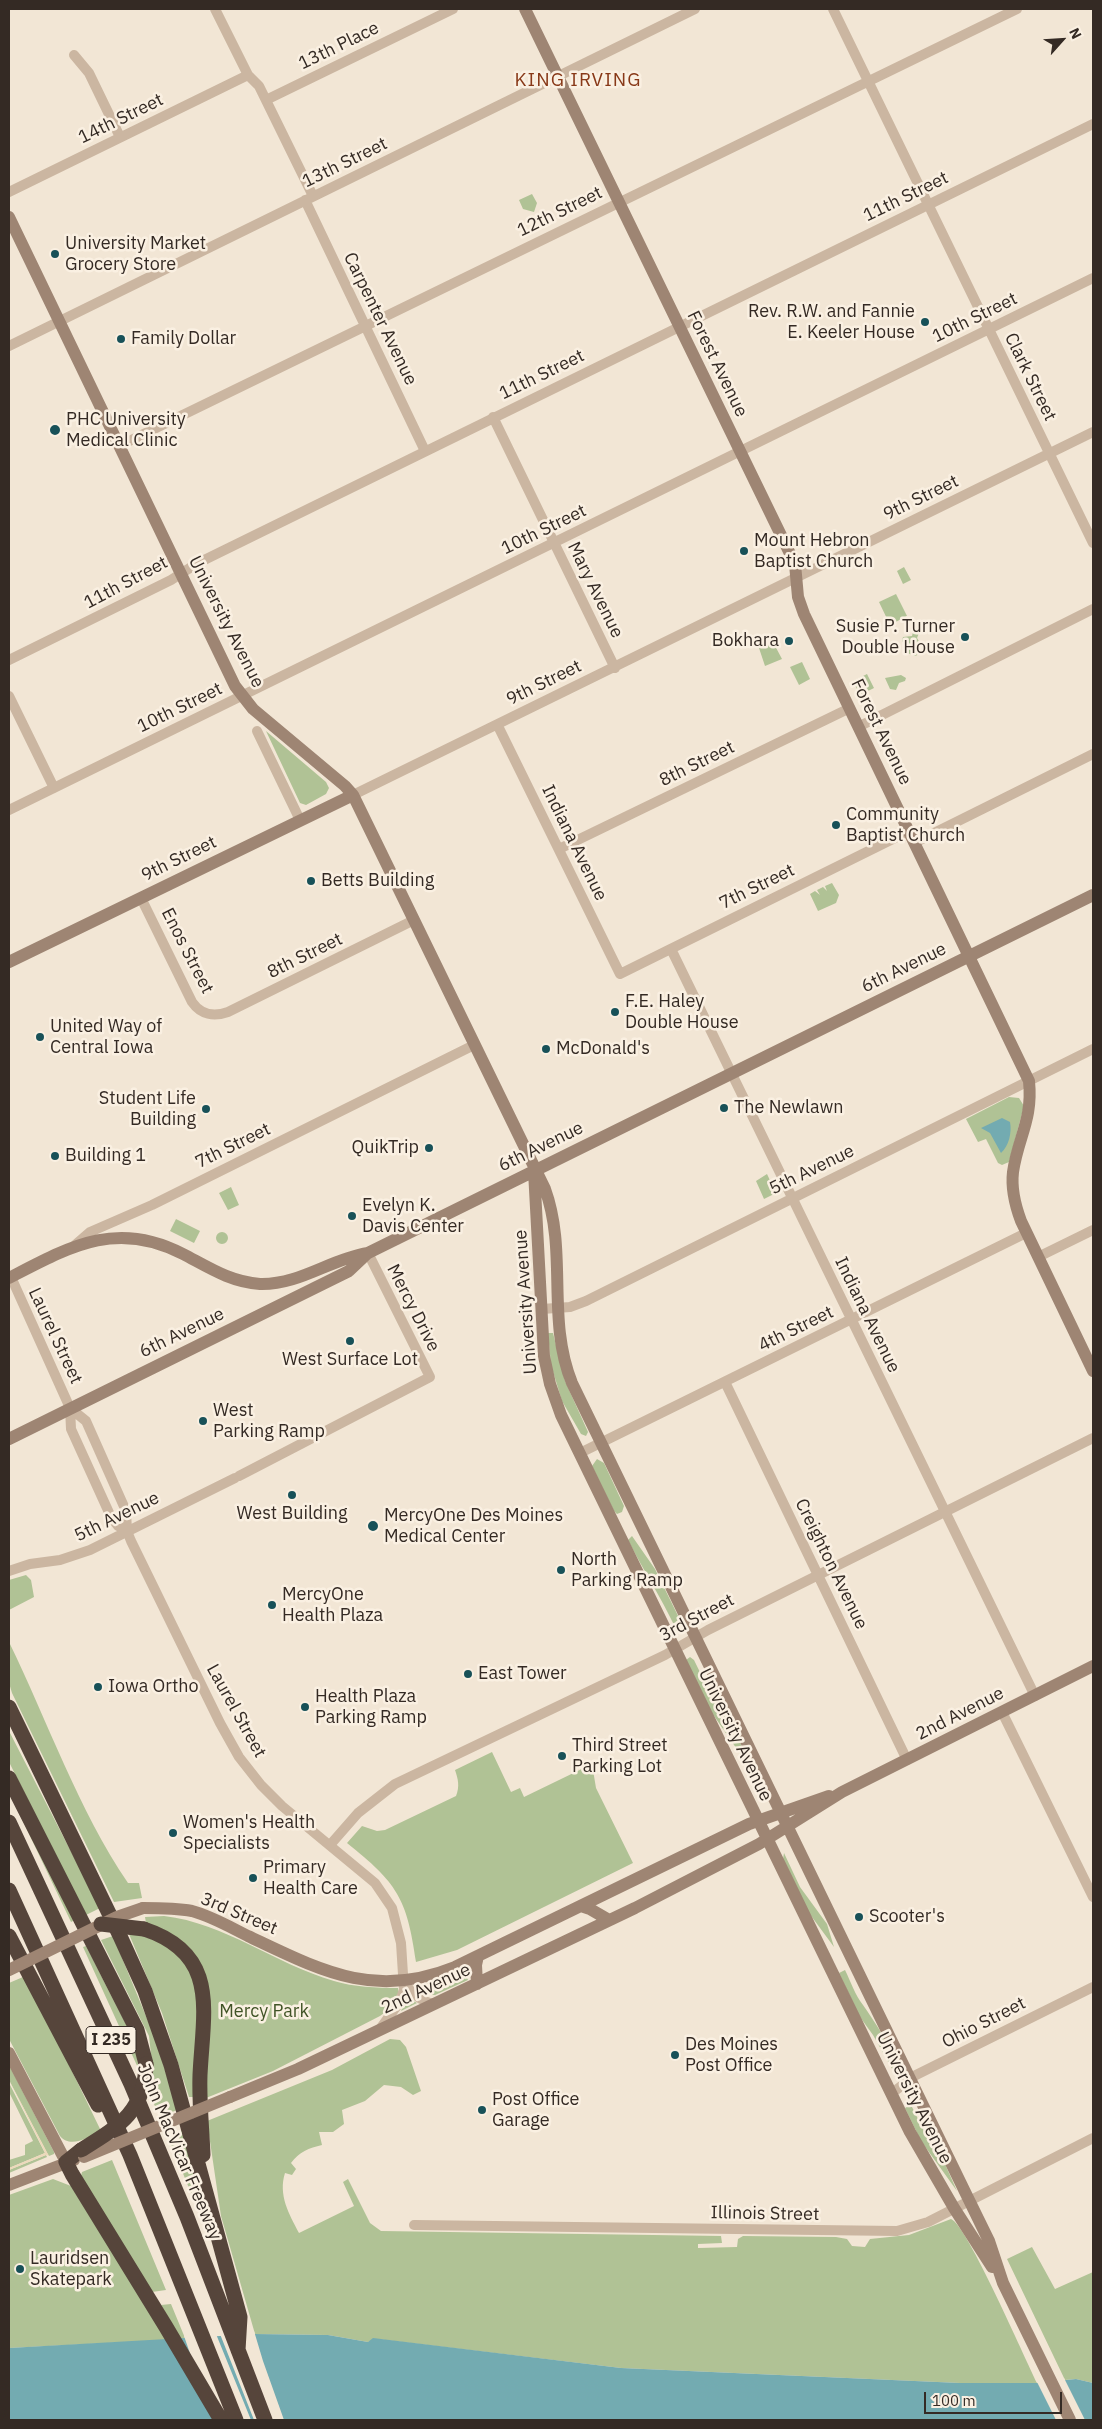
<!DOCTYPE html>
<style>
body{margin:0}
#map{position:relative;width:1102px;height:2429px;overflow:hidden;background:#f2e6d5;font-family:"IBM Plex Sans",sans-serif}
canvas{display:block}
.frame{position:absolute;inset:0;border:10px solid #342a24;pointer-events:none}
.north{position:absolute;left:1037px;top:15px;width:50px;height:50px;-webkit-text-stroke:4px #faf0e2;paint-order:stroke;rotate:64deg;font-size:14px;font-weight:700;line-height:20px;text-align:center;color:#342a24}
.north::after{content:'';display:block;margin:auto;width:18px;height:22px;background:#342a24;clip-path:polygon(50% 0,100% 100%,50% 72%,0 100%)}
.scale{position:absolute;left:924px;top:2392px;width:138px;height:22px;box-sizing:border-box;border:2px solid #342a24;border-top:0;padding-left:6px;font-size:15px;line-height:18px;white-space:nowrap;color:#342a24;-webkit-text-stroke:4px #faf0e2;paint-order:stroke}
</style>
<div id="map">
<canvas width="1102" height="2429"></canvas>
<div class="frame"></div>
<div class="north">N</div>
<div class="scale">100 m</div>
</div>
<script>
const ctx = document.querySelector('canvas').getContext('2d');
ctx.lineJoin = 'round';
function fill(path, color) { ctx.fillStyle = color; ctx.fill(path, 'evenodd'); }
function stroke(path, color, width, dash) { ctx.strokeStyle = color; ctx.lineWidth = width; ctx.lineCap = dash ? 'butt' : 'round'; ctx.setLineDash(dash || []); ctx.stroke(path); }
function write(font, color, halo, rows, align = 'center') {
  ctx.font = font + ' "IBM Plex Sans",sans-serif'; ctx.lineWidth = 5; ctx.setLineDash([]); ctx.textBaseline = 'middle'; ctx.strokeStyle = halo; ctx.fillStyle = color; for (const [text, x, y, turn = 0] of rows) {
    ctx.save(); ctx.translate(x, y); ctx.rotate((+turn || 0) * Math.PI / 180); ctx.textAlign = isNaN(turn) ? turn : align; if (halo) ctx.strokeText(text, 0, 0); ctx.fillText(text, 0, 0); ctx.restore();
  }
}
fill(new Path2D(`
 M532 194 537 203 534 212 523 209 519 200Z
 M904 567 911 580 903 584 897 571Z
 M896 594 907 616 890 625 879 602Z
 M917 630 919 633 917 638 920 643V651L916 656 907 653 908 649 902 641 903 637 912 636 913 632Z
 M767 641 773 642 782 659 765 666 759 648Z
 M802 662 810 679 799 685 790 667Z
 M867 674 874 688 860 695 853 681Z
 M901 675 906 678 905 681 899 683 896 690 890 689 885 678Z
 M266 731 326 782 329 788 326 794 306 805 300 803Z
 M832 883 839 895 836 903 818 911 810 894 815 891 820 895 817 890 823 887 827 891 825 886Z
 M1009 1097 1019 1098 1024 1106 1009 1162 1002 1165 998 1163 986 1139 978 1142 966 1119Z
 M767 1174 776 1193 764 1199 756 1181Z
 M231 1187 239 1205 228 1210 219 1193Z
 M176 1219 200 1231 194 1243 170 1231Z
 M216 1238a6 6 0 1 1 12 0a6 6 0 1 1-12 0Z
 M548 1333H553L565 1381 588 1432 586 1436 581 1434 562 1401 551 1365Z
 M597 1459 604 1463 624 1506 622 1512 617 1514 614 1511 592 1466Z
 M632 1536 655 1569 682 1624 679 1629 675 1627C661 1597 643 1570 628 1540Z
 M26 1575 31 1580 34 1597 9 1610V1580Z
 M9 1642C48 1722 78 1809 128 1883H139L142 1898 114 1902 12 1693 9 1683Z
 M690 1657 694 1660C716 1707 751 1750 765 1802L743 1758 712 1713 686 1660Z
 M9 1731 100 1908 86 1915 9 1762Z
 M492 1752 511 1792 520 1788 524 1797 592 1764 596 1788 633 1863 457 1950 416 1962C407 1898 397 1883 347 1843L362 1826 377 1831 385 1830 456 1796C460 1786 458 1779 455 1770Z
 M9 1792 75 1920 71 1922Z
 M784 1853 800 1887 827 1924 834 1947 809 1913 783 1859Z
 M164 1916C225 1923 275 1964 334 1981 354 1987 376 1988 398 1988L399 1994 388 2010 380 2016 273 2071 206 2098 199 1962C187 1941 169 1930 146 1923L145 1917Z
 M129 1934C156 1936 182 1952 193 1977 203 2000 195 2070 194 2097H189L162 2013Z
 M113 1936 157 2043 177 2110 160 2117 148 2091 152 2063 149 2036 101 1940Z
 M86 1946 135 2042 139 2070 83 1947Z
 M845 1970C851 1982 855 1995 863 2005 872 2018 901 2059 895 2074L873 2035 860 2017 839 1973Z
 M464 1971 468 1980 435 1995 421 1994 414 1988Z
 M23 1977 56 2038 101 2131C88 2137 71 2149 60 2136L9 2039V1983Z
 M407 1997 417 2003 401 2011Z
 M390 2039 400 2040 406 2047 421 2091 413 2095 401 2087 384 2085 365 2101 342 2110 344 2124 333 2132H319L322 2145C309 2148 299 2152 291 2163L296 2169 292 2175 285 2173C278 2195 289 2214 299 2233L354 2206 343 2182 348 2179 370 2223 381 2231 721 2236 722 2243 698 2244V2248L737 2247 738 2239 743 2236 836 2237 847 2239 852 2246 865 2247 870 2239 909 2235 951 2219C967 2225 1025 2359 1037 2383H960L621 2368 377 2339 368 2342 328 2335 255 2334 221 2216 207 2121 332 2070Z
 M9 2065 54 2152V2154L49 2156 47 2153 9 2080Z
 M9 2083 45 2153 9 2168V2160L25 2155V2145L33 2141 9 2092Z
 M911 2105 925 2133 940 2153 957 2191 921 2141 905 2108Z
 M183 2130 208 2226 205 2227 168 2137Z
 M46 2155 47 2157 9 2173V2170Z
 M112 2160 166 2290 152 2292 81 2176 82 2172Z
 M53 2179 71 2186 167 2340 9 2348V2195Z
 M1032 2247 1055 2289 1093 2272V2383L1076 2379 1065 2380 1007 2259Z
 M171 2304 185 2338 181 2339 161 2305Z`), '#b0c295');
fill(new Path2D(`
 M9 2080 49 2156 46 2155 9 2170V2168L45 2153Z`), '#ecd9bb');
fill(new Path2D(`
 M1002 1118 1010 1122C1012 1132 1009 1146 1001 1153L990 1133 981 1128Z
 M255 2334 328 2335 368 2342 373 2338 621 2368 960 2383H1037L1076 2379 1093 2383V2420H9V2348Z`), '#73abb1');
fill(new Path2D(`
 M254 2331 263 2361 284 2420H254L220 2334Z
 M216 2334 251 2420H213L184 2336Z
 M1064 2378 1085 2420H1056L1036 2380Z`), '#f2e6d5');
stroke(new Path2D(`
 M215 9 248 75 259 86 313 196
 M833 9 1093 543
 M74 55 89 73 120 137
 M266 100 453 9
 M9 192 248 75
 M305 200 425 451
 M9 346 695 9
 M493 417 615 668
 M119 446 1017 9
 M9 660 171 580 196 564 1093 124
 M9 696 54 788
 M498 726 620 974 909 831
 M858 727 1093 609
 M257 731 300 820
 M353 795 1093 432
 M9 810 1093 278
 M914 843 1093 754
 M559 849 850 708
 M141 898 192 1002C201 1015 214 1017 228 1012L414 920
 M671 949 1035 1696
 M75 1245 90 1232 152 1205 474 1045
 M1038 1257 1093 1230
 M11 1277 70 1408 71 1429 111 1517 118 1526 127 1531
 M542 1309 570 1307 586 1301 1093 1049
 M725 1382 907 1760
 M70 1408 86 1421 126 1511 127 1531 131 1541 220 1723 239 1757 261 1785 282 1806 375 1883 392 1908 401 1943 404 1990 399 2003 380 2029
 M580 1453 1026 1233
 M239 1476 430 1377 368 1253
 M9 1571 30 1564 60 1560 90 1550 235 1478
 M1002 1712 1093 1897
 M330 1845 358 1813 395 1784 665 1655 708 1630 1093 1438
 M404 1981C411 1994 420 2001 434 2004
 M892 2093 916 2075 1093 1987
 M414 2225 897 2231 928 2222 1093 2138`), '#cbb6a1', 10);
stroke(new Path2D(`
 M525 9 795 564 798 597 804 614 1029 1081C1033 1120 1018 1137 1013 1172 1011 1189 1015 1205 1021 1221L1093 1371
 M9 217 235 686 253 709 345 786 353 795 545 1189C568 1252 546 1319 572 1383L969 2200 989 2241 1003 2283 1070 2420
 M9 962 353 795
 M534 1171 544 1356 550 1384 561 1415 910 2132 954 2208 992 2267
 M9 1278C69 1247 116 1219 183 1254 208 1267 230 1282 260 1284 300 1285 330 1259 368 1253
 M9 1439 349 1271 368 1253 1093 895
 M581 1906 590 1909 609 1920
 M143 1908C159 1908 176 1908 192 1911 211 1916 230 1927 248 1936 320 1970 374 2000 455 1967L749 1824 829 1796
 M477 1984 476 1965 478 1956
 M9 2053 66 2162
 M230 2097 298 2069 635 1908 759 1844 842 1792 1093 1666
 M9 2185 74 2160`), '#9e8573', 12);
stroke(new Path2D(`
 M9 1707 120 1936 145 1991 171 2065 240 2317 238 2350
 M9 1778 137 2030 146 2064
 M9 1822 131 2084 187 2217 265 2420
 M9 1890 130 2155 236 2420
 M144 1929C220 1954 203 2011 200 2075 199 2102 202 2128 203 2155
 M9 1936 98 2105
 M81 2150 66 2162 72 2174 166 2327 221 2420`), '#56453b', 15);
stroke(new Path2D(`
 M9 1970 117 1917 143 1908
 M84 2157 230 2097`), '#9e8573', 12);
stroke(new Path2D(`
 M101 1924 144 1929
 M81 2150C118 2127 145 2112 146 2064`), '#56453b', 15);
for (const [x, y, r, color] of [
 [55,254,5,"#185158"],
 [925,322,5,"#185158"],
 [121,339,5,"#185158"],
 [55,430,6,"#185158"],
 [744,551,5,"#185158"],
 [965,637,5,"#185158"],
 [789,641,5,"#185158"],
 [836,825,5,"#185158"],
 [311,881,5,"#185158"],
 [615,1012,5,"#185158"],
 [40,1037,5,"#185158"],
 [546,1049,5,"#185158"],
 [724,1108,5,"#185158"],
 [206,1109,5,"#185158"],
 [429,1148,5,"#185158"],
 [55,1156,5,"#185158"],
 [352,1216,5,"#185158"],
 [350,1341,5,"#185158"],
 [203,1421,5,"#185158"],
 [292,1495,5,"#185158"],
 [373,1526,6,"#185158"],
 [561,1570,5,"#185158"],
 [272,1605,5,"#185158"],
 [468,1674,5,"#185158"],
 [98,1687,5,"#185158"],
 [305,1707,5,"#185158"],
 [562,1756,5,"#185158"],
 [173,1833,5,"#185158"],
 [253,1878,5,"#185158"],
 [859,1917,5,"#185158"],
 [675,2055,5,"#185158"],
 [482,2110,5,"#185158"],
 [20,2269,5,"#185158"]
]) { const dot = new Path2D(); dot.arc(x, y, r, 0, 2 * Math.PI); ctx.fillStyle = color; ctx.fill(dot); stroke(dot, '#faf0e2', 2); }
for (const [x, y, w] of [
 [111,2040,50]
]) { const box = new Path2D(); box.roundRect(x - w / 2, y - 13.5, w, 27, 4); ctx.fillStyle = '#faf0e2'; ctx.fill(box); stroke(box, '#342a24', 1); }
write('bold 16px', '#342a24', null, [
 ["I 235",111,2040]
]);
write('18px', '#342a24', '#faf0e2', [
 ["13th Place",339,46,-26],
 ["14th Street",121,119,-26],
 ["13th Street",345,163,-26],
 ["11th Street",906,197,-26],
 ["12th Street",560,212,-26],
 ["10th Street",975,318,-26],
 ["Carpenter Avenue",380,319,64],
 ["Forest Avenue",717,364,64],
 ["11th Street",542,375,-26],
 ["Clark Street",1030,377,64],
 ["9th Street",921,498,-26],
 ["10th Street",544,530,-26],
 ["11th Street",126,583,-28],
 ["Mary Avenue",595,590,64],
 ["University Avenue",226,622,63],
 ["9th Street",544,683,-26],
 ["10th Street",180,708,-26],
 ["Forest Avenue",881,732,64],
 ["8th Street",697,764,-26],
 ["Indiana Avenue",574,843,64],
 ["9th Street",179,859,-26],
 ["7th Street",757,887,-26],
 ["Enos Street",187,951,63],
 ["8th Street",305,956,-26],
 ["6th Avenue",904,968,-26],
 ["7th Street",233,1146,-26],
 ["6th Avenue",541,1147,-26],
 ["5th Avenue",812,1170,-26],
 ["University Avenue",526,1302,-94],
 ["Mercy Drive",413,1308,63],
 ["Indiana Avenue",867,1315,64],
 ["4th Street",796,1329,-26],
 ["6th Avenue",182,1333,-26],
 ["Laurel Street",55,1336,65],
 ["5th Avenue",117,1517,-26],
 ["Creighton Avenue",831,1564,64],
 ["3rd Street",697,1618,-28],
 ["Laurel Street",236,1711,61],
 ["2nd Avenue",960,1714,-27],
 ["University Avenue",735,1735,64],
 ["3rd Street",239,1914,23],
 ["2nd Avenue",426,1989,-25],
 ["Ohio Street",984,2023,-27],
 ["University Avenue",914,2098,63],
 ["John MacVicar Freeway",179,2152,67],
 ["Illinois Street",765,2214,1]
]);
write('18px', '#342a24', '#faf0e2', [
 ["University Market",65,244],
 ["Grocery Store",65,265],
 ["Rev. R.W. and Fannie",915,312,"right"],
 ["E. Keeler House",915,333,"right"],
 ["Family Dollar",131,339],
 ["PHC University",66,420],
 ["Medical Clinic",66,441],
 ["Mount Hebron",754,541],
 ["Baptist Church",754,562],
 ["Susie P. Turner",955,627,"right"],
 ["Double House",955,648,"right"],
 ["Bokhara",779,641,"right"],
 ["Community",846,815],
 ["Baptist Church",846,836],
 ["Betts Building",321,881],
 ["F.E. Haley",625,1002],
 ["Double House",625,1023],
 ["United Way of",50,1027],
 ["Central Iowa",50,1048],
 ["McDonald's",556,1049],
 ["Student Life",196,1099,"right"],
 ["Building",196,1120,"right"],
 ["The Newlawn",734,1108],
 ["QuikTrip",419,1148,"right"],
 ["Building 1",65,1156],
 ["Evelyn K.",362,1206],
 ["Davis Center",362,1227],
 ["West Surface Lot",350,1360,"center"],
 ["West",213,1411],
 ["Parking Ramp",213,1432],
 ["West Building",292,1514,"center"],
 ["MercyOne Des Moines",384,1516],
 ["Medical Center",384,1537],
 ["North",571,1560],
 ["Parking Ramp",571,1581],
 ["MercyOne",282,1595],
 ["Health Plaza",282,1616],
 ["East Tower",478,1674],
 ["Iowa Ortho",108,1687],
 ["Health Plaza",315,1697],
 ["Parking Ramp",315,1718],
 ["Third Street",572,1746],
 ["Parking Lot",572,1767],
 ["Women's Health",183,1823],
 ["Specialists",183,1844],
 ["Primary",263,1868],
 ["Health Care",263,1889],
 ["Scooter's",869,1917],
 ["Des Moines",685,2045],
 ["Post Office",685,2066],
 ["Post Office",492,2100],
 ["Garage",492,2121],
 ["Lauridsen",30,2259],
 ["Skatepark",30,2280]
], 'left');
write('18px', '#415427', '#faf0e2', [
 ["Mercy Park",264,2012]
]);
ctx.letterSpacing = '1px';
write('19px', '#883918', '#faf0e2', [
 ["KING IRVING",578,81]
]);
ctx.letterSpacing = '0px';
</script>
